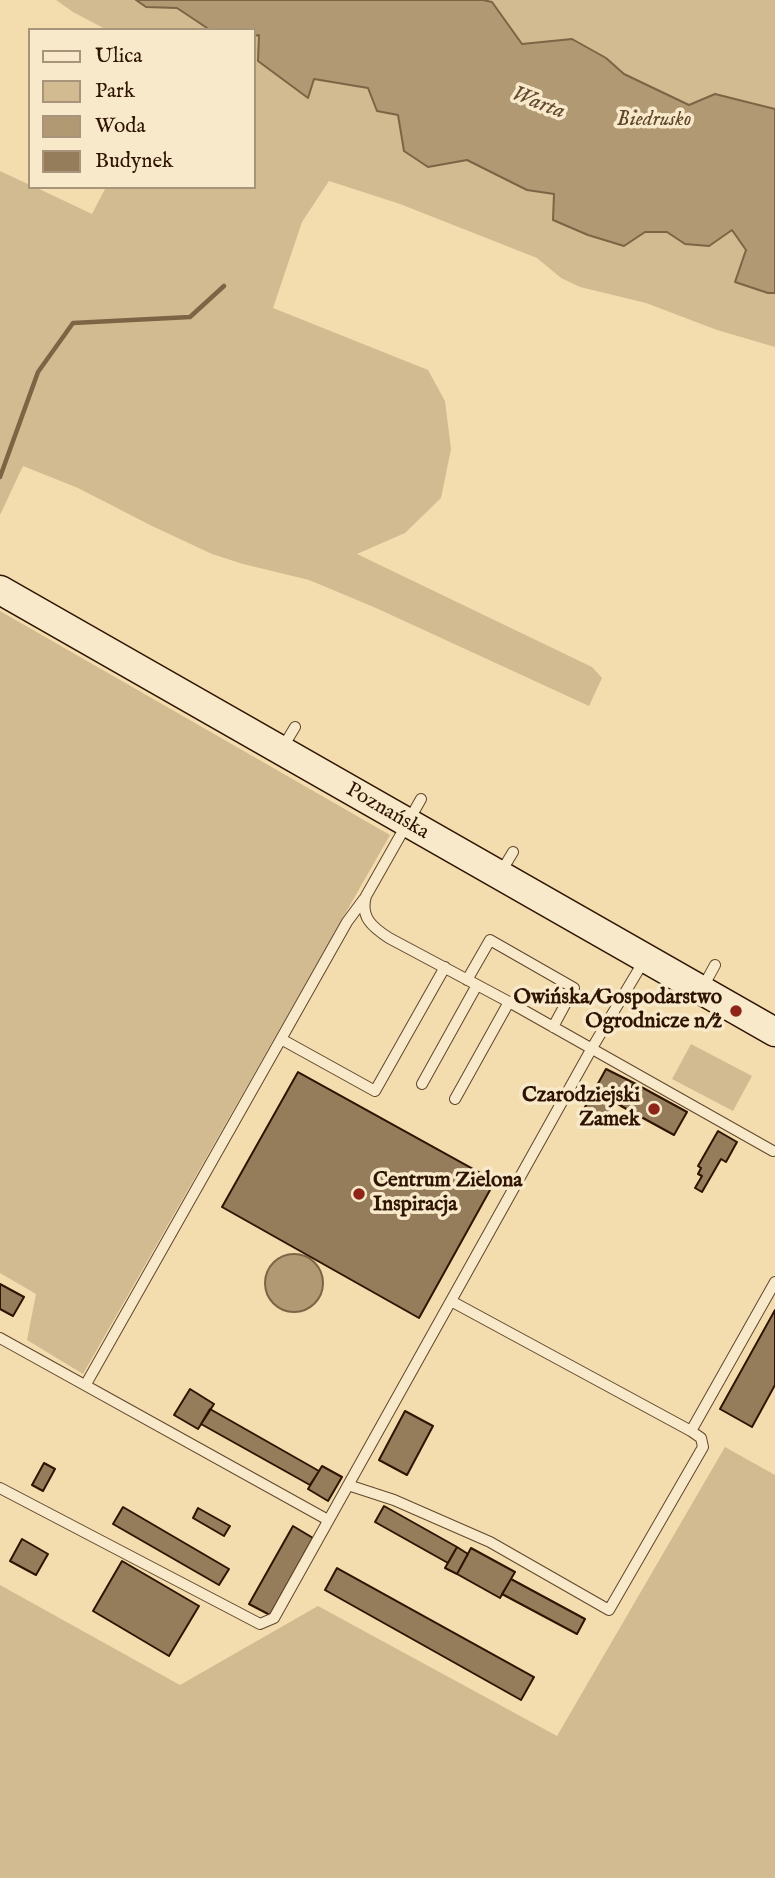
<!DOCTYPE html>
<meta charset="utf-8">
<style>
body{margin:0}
#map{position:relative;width:775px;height:1878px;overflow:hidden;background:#f3ddae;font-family:"IM FELL English",serif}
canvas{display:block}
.legend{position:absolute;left:28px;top:28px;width:228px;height:161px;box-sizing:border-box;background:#f7e9ca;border:2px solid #a7947a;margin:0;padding:9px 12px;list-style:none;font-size:21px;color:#2f1401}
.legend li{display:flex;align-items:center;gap:14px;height:35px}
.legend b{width:35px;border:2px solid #a7947a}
</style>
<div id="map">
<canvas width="775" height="1878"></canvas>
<ul class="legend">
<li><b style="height:9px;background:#f7e9ca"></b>Ulica</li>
<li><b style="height:19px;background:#d2bb91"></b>Park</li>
<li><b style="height:19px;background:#b09973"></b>Woda</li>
<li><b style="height:19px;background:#957d5b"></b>Budynek</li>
</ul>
</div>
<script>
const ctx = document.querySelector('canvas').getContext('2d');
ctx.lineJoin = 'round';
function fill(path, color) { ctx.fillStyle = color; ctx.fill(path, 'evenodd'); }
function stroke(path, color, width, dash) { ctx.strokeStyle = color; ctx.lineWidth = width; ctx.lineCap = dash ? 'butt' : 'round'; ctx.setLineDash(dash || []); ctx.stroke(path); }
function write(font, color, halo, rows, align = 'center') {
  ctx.font = font + ' "IM FELL English",serif'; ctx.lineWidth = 7; ctx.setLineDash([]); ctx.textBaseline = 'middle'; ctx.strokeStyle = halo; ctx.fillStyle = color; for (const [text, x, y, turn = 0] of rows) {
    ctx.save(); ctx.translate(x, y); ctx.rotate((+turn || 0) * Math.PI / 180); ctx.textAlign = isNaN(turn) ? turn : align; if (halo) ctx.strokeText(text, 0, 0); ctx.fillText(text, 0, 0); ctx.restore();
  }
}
fill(new Path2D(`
 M56 0H136L146 7 161 0H775V281L737 283 768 293H775V347L717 330 646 303 580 287 561 278 537 258 400 204 329 181 302 222 273 308 428 370 445 401 451 449 441 498 405 533 357 554 592 667 602 678 589 706 376 608 309 580 243 564 212 554 152 526 78 488 23 466 0 515V171L30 185V187H35L92 214 106 187H254V30L205 26 210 30H107L73 12Z
 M0 611 390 835 83 1374 27 1340 36 1294 0 1273Z
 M691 1044 752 1076 733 1111 672 1079Z
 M725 1447 775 1475V1878H0V1585L180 1685 318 1606 557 1736Z`), '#d2bb91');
const water = new Path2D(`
 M136 0H483L492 2 522 44 572 39 606 58 624 74 689 105 715 94 775 109V293H768L735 282 746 250 732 230 709 246 685 244 667 232H645L624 246 588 235 553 220 554 194 527 190 467 160 428 167 404 151 398 115 377 111 368 88 314 79 308 98 258 61 259 35 254 36V30H210L177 8 146 7Z
 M265 1283a29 29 0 1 1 58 0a29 29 0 1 1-58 0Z`);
fill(water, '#b09973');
stroke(water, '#7c6445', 2);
stroke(new Path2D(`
 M0 477 38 372 73 323 190 317 224 286`), '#7c6445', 4.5);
const building = new Path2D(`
 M606 1069 634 1083 621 1106 614 1102 604 1120 584 1109Z
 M298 1072 495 1181 419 1318 222 1207Z
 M634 1083 687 1112 674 1135 621 1106Z
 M718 1131 737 1142 726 1162 721 1159 702 1192 695 1188 702 1176 698 1174 701 1168 698 1166Z
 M0 1284 24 1297 13 1316 0 1309Z
 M775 1310V1385L752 1427 720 1409Z
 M190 1389 214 1404 198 1429 174 1415Z
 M210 1409 319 1471 310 1485 201 1424Z
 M405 1411 433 1426 407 1475 379 1460Z
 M44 1463 55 1469 43 1491 32 1485Z
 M322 1466 342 1477 328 1501 308 1489Z
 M384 1506 457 1547 448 1563 375 1522Z
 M123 1507 229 1569 219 1585 113 1524Z
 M198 1508 230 1526 224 1536 193 1518Z
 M293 1526 313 1538 270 1615 249 1604Z
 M22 1539 48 1554 36 1575 10 1561Z
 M457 1547 468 1554 457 1574 445 1568Z
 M471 1548 515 1572 500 1598 457 1574Z
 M122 1561 199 1606 169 1656 93 1611Z
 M337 1568 534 1677 521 1700 325 1590Z
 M511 1579 585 1619 577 1634 502 1594Z`);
fill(building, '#957d5b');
stroke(building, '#2f1401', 2);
const lane = new Path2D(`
 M283 747 295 727
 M421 799 366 896C360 917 372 927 389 938L509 1002 773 1151
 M501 872 513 852
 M364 899 347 922 281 1039 375 1091 445 967
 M467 980 490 940 574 988 553 1027
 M703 987 715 965
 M422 1084 477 985
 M455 1099 509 1002
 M451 1301 691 1431 775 1282
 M0 1338 328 1520
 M86 1384 281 1039
 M348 1485 394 1500 490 1542 609 1610 703 1447 701 1438 691 1431
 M0 1488 260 1624 274 1618 592 1048 645 959`);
const secondary = new Path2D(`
 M0 590 775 1032`);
stroke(lane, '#60462c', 12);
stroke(secondary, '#2f1401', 31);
stroke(lane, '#f7e9ca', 10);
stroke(secondary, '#f7e9ca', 28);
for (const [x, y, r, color] of [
 [736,1011,7,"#8f2418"],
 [654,1109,7,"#8f2418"],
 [359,1194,7,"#8f2418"]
]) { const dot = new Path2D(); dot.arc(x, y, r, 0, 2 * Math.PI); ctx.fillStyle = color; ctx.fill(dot); stroke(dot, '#f7e9ca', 2.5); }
write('italic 21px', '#60462c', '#f7e9ca', [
 ["Biedrusko",654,121]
]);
write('21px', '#2f1401', '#f7e9ca', [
 ["Poznańska",387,812,30]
]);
write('bold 21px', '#2f1401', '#f7e9ca', [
 ["Owińska/Gospodarstwo",722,999],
 ["Ogrodnicze n/ż",722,1023],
 ["Czarodziejski",640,1097],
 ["Zamek",640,1121],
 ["Centrum Zielona",373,1182,"left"],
 ["Inspiracja",373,1206,"left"]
], 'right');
write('italic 23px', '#63492f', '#f7e9ca', [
 ["Warta",538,104,21]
]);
</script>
